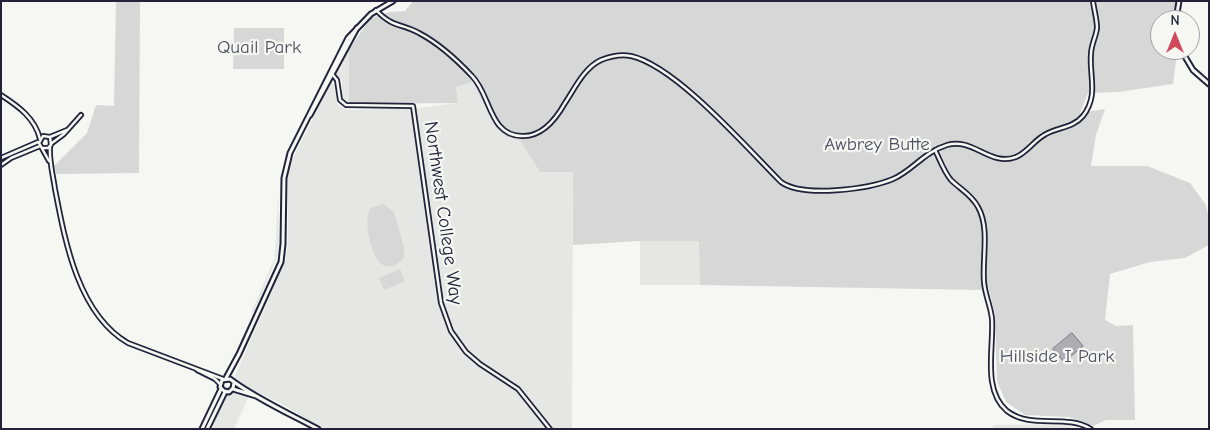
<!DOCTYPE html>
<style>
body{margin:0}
#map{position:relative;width:1210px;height:430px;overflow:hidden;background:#f6f6f2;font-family:"Comic Neue",sans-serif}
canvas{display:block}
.frame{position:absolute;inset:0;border:2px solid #22223b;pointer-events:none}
.north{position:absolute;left:1150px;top:10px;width:50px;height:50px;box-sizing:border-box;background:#f6f6f2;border:1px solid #a1a1a9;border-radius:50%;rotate:0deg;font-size:14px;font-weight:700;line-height:20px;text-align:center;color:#22223b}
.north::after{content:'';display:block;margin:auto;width:18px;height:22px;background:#d1495b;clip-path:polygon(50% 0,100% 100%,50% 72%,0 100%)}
</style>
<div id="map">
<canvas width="1210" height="430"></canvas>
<div class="frame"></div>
<div class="north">N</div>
</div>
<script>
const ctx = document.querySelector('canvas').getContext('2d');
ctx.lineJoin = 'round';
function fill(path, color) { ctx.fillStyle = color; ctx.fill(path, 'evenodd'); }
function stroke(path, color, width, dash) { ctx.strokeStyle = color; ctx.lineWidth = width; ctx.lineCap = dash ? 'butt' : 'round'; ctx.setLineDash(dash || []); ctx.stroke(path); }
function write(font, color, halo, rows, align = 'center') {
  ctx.font = font + ' "Comic Neue",sans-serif'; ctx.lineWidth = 4.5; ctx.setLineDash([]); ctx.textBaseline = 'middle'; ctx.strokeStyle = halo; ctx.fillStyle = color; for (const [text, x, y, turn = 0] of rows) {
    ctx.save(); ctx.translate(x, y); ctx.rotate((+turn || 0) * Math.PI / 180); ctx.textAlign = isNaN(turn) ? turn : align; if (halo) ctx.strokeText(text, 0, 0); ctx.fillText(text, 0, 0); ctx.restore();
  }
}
fill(new Path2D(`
 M349 49V104L342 99V81L336 73Z
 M473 82 494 126 505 136 520 141 540 172H573L572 429H324L280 403 236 383 235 376 286 260 288 238V178L291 162 331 83 335 85 337 104 349 110 418 108 458 103 456 87Z
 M278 193 279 241 277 257 254 312 251 313 275 257Z
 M640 241H700V285H640Z
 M240 391 249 396 234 429H210L225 396Z
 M1071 424V429H993V425Z`), '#e6e6e4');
fill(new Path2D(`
 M116 1H140L139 173 57 174 53 167 87 133 96 105 114 106Z
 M413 1H1176L1172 20H1160V50H1176L1177 52 1173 84 1118 92 1088 93 1080 113 1105 109 1096 135 1091 166H1147L1190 183 1206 205 1209 220V245L1185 258 1150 262 1110 274 1105 320 1116 326 1133 325 1135 420H1106L1093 426 1069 417 1025 415 1006 402 997 381 995 313 988 286 981 290 700 285 699 241H640L573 245V172H540L520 141 505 136 494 126 473 82 456 87 458 103 349 104V49L371 18 390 12 405 11Z
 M234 28H284V69H233Z
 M383 204 394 212 404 247V258L394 266C390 266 387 267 383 265 371 259 362 217 371 208Z
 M400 269 405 281 384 290 379 278Z`), '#d7d7d7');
const water = new Path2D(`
 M1072 333 1083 346 1064 362 1053 349Z`);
fill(water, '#adadb3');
stroke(water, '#757583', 1);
const tertiary = new Path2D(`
 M376 10C393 28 401 23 419 33 438 43 457 60 472 76 491 95 489 136 522 136 542 137 556 119 565 103 575 88 584 68 601 60 611 56 621 54 631 56 676 66 747 148 781 182 803 198 869 189 893 179 912 171 924 152 947 145 973 137 990 167 1016 157 1028 152 1034 140 1046 134 1058 127 1073 128 1083 116 1099 95 1089 76 1091 54 1091 45 1096 37 1097 28 1097 19 1094 10 1093 1
 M332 74 337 80 340 100 346 105 413 106 441 303 451 331 466 352 480 364 518 389 550 429
 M1 95C18 106 35 118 40 139
 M50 137 67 130
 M52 143 64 134 81 115
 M50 147C49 161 53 175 55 189 65 241 78 314 128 343L223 379
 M42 148H48L51 145 50 137 43 136 39 143 49 161
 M935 150C940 160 944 172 951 180 960 189 972 195 978 207 990 228 982 258 984 282 985 295 991 307 992 319 994 347 982 390 1007 411 1032 430 1065 413 1091 429
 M1 158 38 142
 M1 165 11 158 40 146
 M197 370 215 379 220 384`);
const secondary = new Path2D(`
 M1176 20 1179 1
 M1181 50 1193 70 1209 84
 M310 115 357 28
 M226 378 239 354 281 262 283 244 284 178 290 153 348 38 371 14 393 1
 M234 383 233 388 229 392 224 391 220 387 222 380 230 379C253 397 290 414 318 429
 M233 389 256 396
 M202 429 221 389
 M207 429 225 392`);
stroke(tertiary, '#22223b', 6);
stroke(secondary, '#22223b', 7);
stroke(tertiary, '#f6f6f2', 2.5);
stroke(secondary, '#f6f6f2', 3);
write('19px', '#4f4f62', '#f6f6f2', [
 ["Quail Park",259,48],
 ["Awbrey Butte",877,145],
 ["Hillside I Park",1057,357]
]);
write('19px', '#22223b', '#f6f6f2', [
 ["Northwest College Way",443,213,82]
]);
</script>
